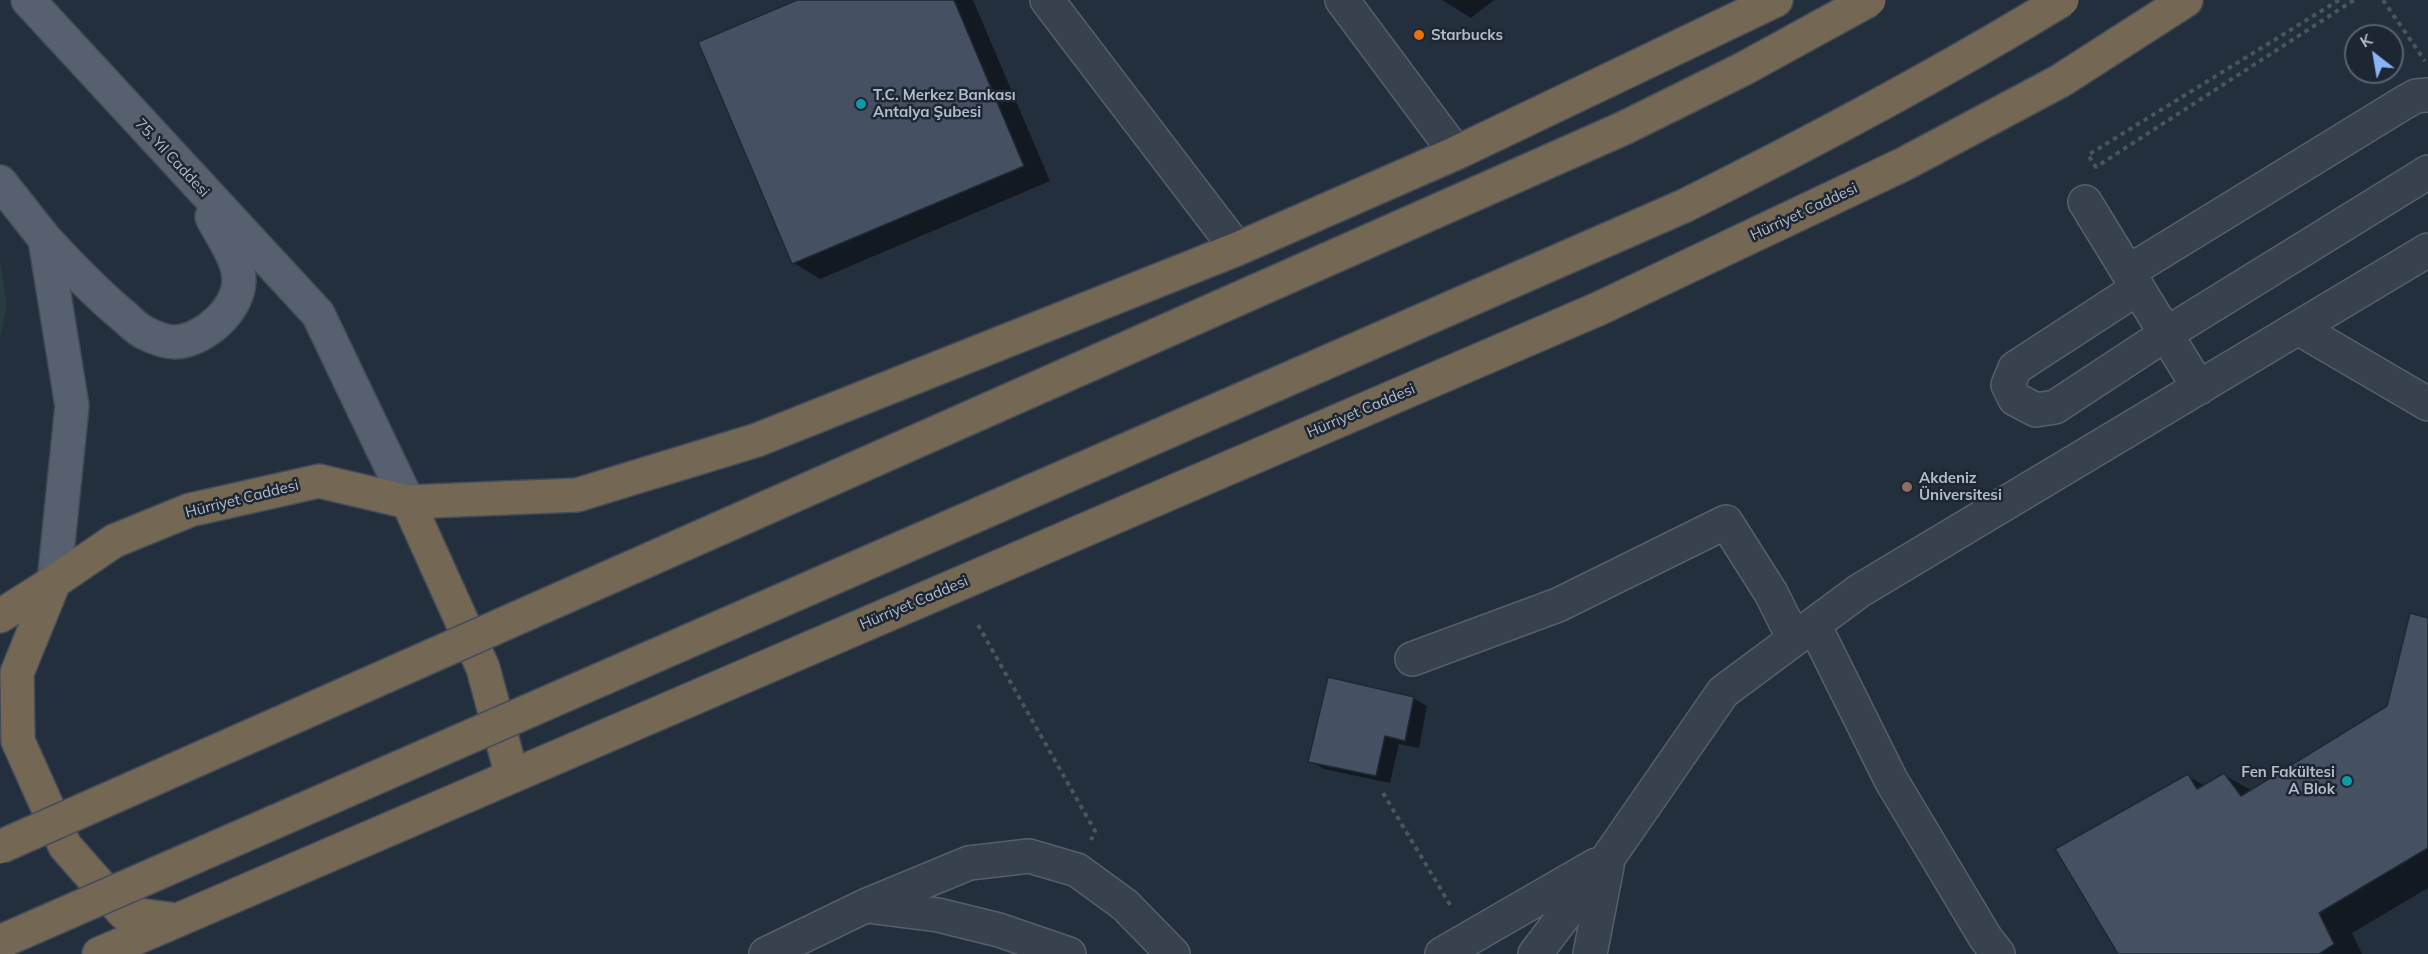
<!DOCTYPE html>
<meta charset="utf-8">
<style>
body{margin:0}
#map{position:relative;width:2428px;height:954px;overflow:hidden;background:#242f3e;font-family:Mulish,sans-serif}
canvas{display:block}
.north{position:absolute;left:2344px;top:24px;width:60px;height:60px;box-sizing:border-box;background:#1d2633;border:2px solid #59626f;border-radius:50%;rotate:329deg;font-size:16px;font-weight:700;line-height:24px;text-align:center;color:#b4bcc9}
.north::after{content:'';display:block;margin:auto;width:21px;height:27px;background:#8ab4f8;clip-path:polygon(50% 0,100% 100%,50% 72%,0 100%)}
</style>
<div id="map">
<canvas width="2428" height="954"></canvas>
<div class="north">K</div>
</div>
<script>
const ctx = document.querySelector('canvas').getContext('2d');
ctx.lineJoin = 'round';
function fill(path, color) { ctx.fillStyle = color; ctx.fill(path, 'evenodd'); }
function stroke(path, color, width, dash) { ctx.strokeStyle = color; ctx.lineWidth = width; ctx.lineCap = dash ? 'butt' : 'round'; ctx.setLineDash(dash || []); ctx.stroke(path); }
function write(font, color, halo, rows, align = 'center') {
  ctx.font = font + ' Mulish,sans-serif'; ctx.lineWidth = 5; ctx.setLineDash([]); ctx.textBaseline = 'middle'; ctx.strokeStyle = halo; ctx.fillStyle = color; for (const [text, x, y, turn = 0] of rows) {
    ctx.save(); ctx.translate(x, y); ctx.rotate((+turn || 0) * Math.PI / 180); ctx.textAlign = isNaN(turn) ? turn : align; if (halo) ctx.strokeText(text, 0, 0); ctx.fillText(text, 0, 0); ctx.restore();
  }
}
fill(new Path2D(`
 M0 260 7 306 0 338Z`), '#263c3f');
fill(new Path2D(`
 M801 0H973L1050 181 820 279 794 263 700 43Z
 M1442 0H1494L1471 18Z
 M2428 620V888L2352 933 2362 954H2120L2188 776 2205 786 2224 775 2253 791 2388 707Z
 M1413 698 1427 706 1419 748 1399 744 1390 783 1324 769 1310 761Z`), '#0007');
const building = new Path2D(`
 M797 0H954L1024 166 792 264 698 42Z
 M2410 613 2428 618V848L2319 913 2334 944 2319 954H2118L2055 849 2188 774 2197 789 2224 773 2241 796 2387 706Z
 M1328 677 1414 697 1405 741 1385 736 1376 776 1308 762Z`);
fill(building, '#455162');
stroke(building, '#1f2835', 1.5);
const minor = new Path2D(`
 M1047 0 1237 249
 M1342 0 1456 153
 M2085 202 2199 388
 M2128 272 2405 102 2416 96 2428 95
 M2138 288 2015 368 2008 385 2015 399 2036 410 2055 407 2166 334 2428 172
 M2298 328 2428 404
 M1814 625 1891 780 1985 937 1998 954
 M1412 659 1558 605 1726 522 1771 593 1794 639
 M867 906 938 915 999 930 1069 954
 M766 954 865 906 969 863 1029 856 1077 870 1125 905 1173 954
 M1442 954 1596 865
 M1535 954 1608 858 1723 692 1859 591 2428 250
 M1590 954 1607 866`);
const major = new Path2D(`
 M28 0 318 314 408 502
 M0 182 45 239 72 406 54 582
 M45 239C69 265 93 290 120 313 128 319 135 328 145 333 153 337 165 342 175 342 204 341 239 309 239 280 239 259 221 235 212 217`);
const highway = new Path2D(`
 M408 502 577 495 757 440 1237 249 1456 153 1776 0
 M0 616 54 582
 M177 920 124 913 65 846 18 741 17 673 54 582 114 541 190 510 319 481 408 502 483 668 512 776
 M99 954 1598 309 1904 164 2060 81 2186 0`);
stroke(minor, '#565f6c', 36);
stroke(major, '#414a57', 36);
stroke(highway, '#434c59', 36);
stroke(new Path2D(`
 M2339 0 2088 155 2096 167 2354 0
 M2383 0 2425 61
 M978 625 1095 831 1091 840
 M1383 793 1452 908`), '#44595c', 4, [4.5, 4.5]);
stroke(minor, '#38414e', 33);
stroke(major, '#56606e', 33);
stroke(highway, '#746855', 33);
const highwayBridge = new Path2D(`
 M0 847 1624 128 1743 69 1869 0
 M0 942 1684 206C1813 142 1939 75 2062 0`);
stroke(highwayBridge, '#434c59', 36, []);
stroke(highwayBridge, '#746855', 33);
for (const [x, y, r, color] of [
 [1419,35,6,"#e8710a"],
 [861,104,6,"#0f9aa8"],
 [1907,487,6,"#8d6e63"],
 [2347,781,6,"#0f9aa8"]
]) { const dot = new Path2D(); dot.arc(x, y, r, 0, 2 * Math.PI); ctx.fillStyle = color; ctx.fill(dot); stroke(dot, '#1d2633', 2); }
write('bold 15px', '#b4bcc9', '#1d2633', [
 ["Starbucks",1431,35],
 ["T.C. Merkez Bankası",873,95],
 ["Antalya Şubesi",873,112],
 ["Akdeniz",1919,478],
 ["Üniversitesi",1919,495],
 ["Fen Fakültesi",2335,772,"right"],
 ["A Blok",2335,789,"right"]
], 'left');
write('15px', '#b4bcc9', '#1d2633', [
 ["75. Yıl Caddesi",172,158,47],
 ["Hürriyet Caddesi",1804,212,-25],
 ["Hürriyet Caddesi",1361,411,-23],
 ["Hürriyet Caddesi",242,499,-14],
 ["Hürriyet Caddesi",914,603,-23]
]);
</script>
